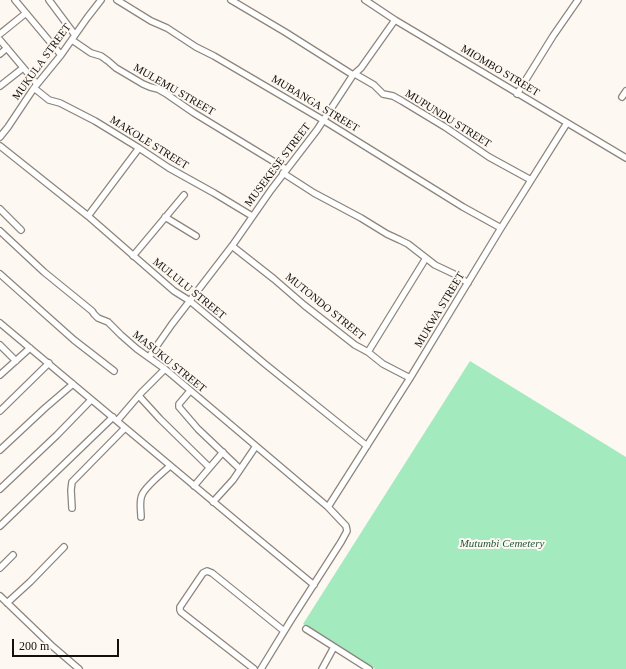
<!DOCTYPE html>
<style>
body{margin:0}
#map{position:relative;width:626px;height:669px;overflow:hidden;background:#fef8f2;font-family:Georgia,serif}
canvas{display:block}
.scale{position:absolute;left:12px;top:639px;width:107px;height:18px;box-sizing:border-box;border:2px solid #13100d;border-top:0;padding-left:5px;font-size:12px;line-height:14px;white-space:nowrap;color:#13100d;-webkit-text-stroke:3px #fef8f2;paint-order:stroke}
</style>
<div id="map">
<canvas width="626" height="669"></canvas>
<div class="scale">200 m</div>
</div>
<script>
const ctx = document.querySelector('canvas').getContext('2d');
ctx.lineJoin = 'round';
function fill(path, color) { ctx.fillStyle = color; ctx.fill(path, 'evenodd'); }
function stroke(path, color, width, dash) { ctx.strokeStyle = color; ctx.lineWidth = width; ctx.lineCap = dash ? 'butt' : 'round'; ctx.setLineDash(dash || []); ctx.stroke(path); }
function write(font, color, halo, rows, align = 'center') {
  ctx.font = font + ' Georgia,serif'; ctx.lineWidth = 4; ctx.setLineDash([]); ctx.textBaseline = 'middle'; ctx.strokeStyle = halo; ctx.fillStyle = color; for (const [text, x, y, turn = 0] of rows) {
    ctx.save(); ctx.translate(x, y); ctx.rotate((+turn || 0) * Math.PI / 180); ctx.textAlign = isNaN(turn) ? turn : align; if (halo) ctx.strokeText(text, 0, 0); ctx.fillText(text, 0, 0); ctx.restore();
  }
}
fill(new Path2D(`
 M470 361 626 457V669H375L303 624Z`), '#a4eabf');
const minor = new Path2D(`
 M15 0 61 55
 M49 0 75 35
 M117 0 151 21 167 28 196 47 214 56 323 120 463 207 501 228
 M231 0 285 32 353 75
 M365 0 395 20 626 158
 M0 34 26 13
 M0 40 37 84
 M72 40 91 53 101 56 108 61 116 68 143 84 150 87 158 89 165 93 194 113 286 169
 M0 54 7 48
 M355 74 374 85 383 94 393 96 402 101 445 127 489 157 531 180
 M0 86 23 68
 M34 88 49 100 60 103 95 121 139 148 169 168 214 193 252 216
 M517 94 553 36 578 0
 M622 97 626 91
 M0 137 8 127 34 88 61 55 87 18 101 0
 M0 146 88 216 174 291 190 301 265 364 367 446
 M283 173 314 193 361 218 387 234 400 240 408 244 435 265 454 274 468 283
 M0 209 21 230
 M88 216 139 148
 M165 217 196 236
 M0 231 44 272 92 311 94 314 98 318 108 322 121 335 137 349 165 369 328 507 346 526 347 531 341 542 291 620 261 669
 M232 246 274 279 304 305 355 345 368 352 383 364 410 378
 M133 256 184 195
 M0 274 74 340 114 371
 M0 323 246 529 314 585
 M0 345 16 361
 M368 352 426 258
 M149 357 172 324 232 246 271 190 317 130 353 75 361 68 395 20
 M0 375 30 348
 M190 391 179 404V407L198 429 240 469
 M139 396 160 419 209 467
 M0 411 49 363
 M117 421 141 393 165 369
 M0 450 45 408 73 384
 M194 486 223 452
 M0 489 57 435 91 400
 M213 502 233 480 256 446
 M328 507 410 378 501 228 567 123
 M72 508 71 490 72 482 125 428
 M141 517C141 511 139 501 142 495 145 487 163 472 170 466
 M0 526 113 417
 M0 568 13 555
 M0 596 51 645 79 669
 M7 603 30 582 64 547
 M306 629 369 669
 M254 669 181 612 180 610V607L203 573 207 571 212 573 284 631
 M322 669 334 647`);
stroke(minor, '#8d857b', 8);
stroke(minor, '#fff', 5.5);
write('11px', '#13100d', '#fef8f2', [
 ["MUKULA STREET",42,62,-54],
 ["MIOMBO STREET",500,71,31],
 ["MULEMU STREET",174,90,30],
 ["MUBANGA STREET",315,104,31],
 ["MUPUNDU STREET",448,119,32],
 ["MAKOLE STREET",149,143,32],
 ["MUSEKESE STREET",278,165,-53],
 ["MULULU STREET",189,289,39],
 ["MUTONDO STREET",325,307,39],
 ["MUKWA STREET",440,310,-59],
 ["MASUKU STREET",169,362,39]
]);
write('italic 11px', '#22583b', '#fef8f2', [
 ["Mutumbi Cemetery",502,544]
]);
</script>
